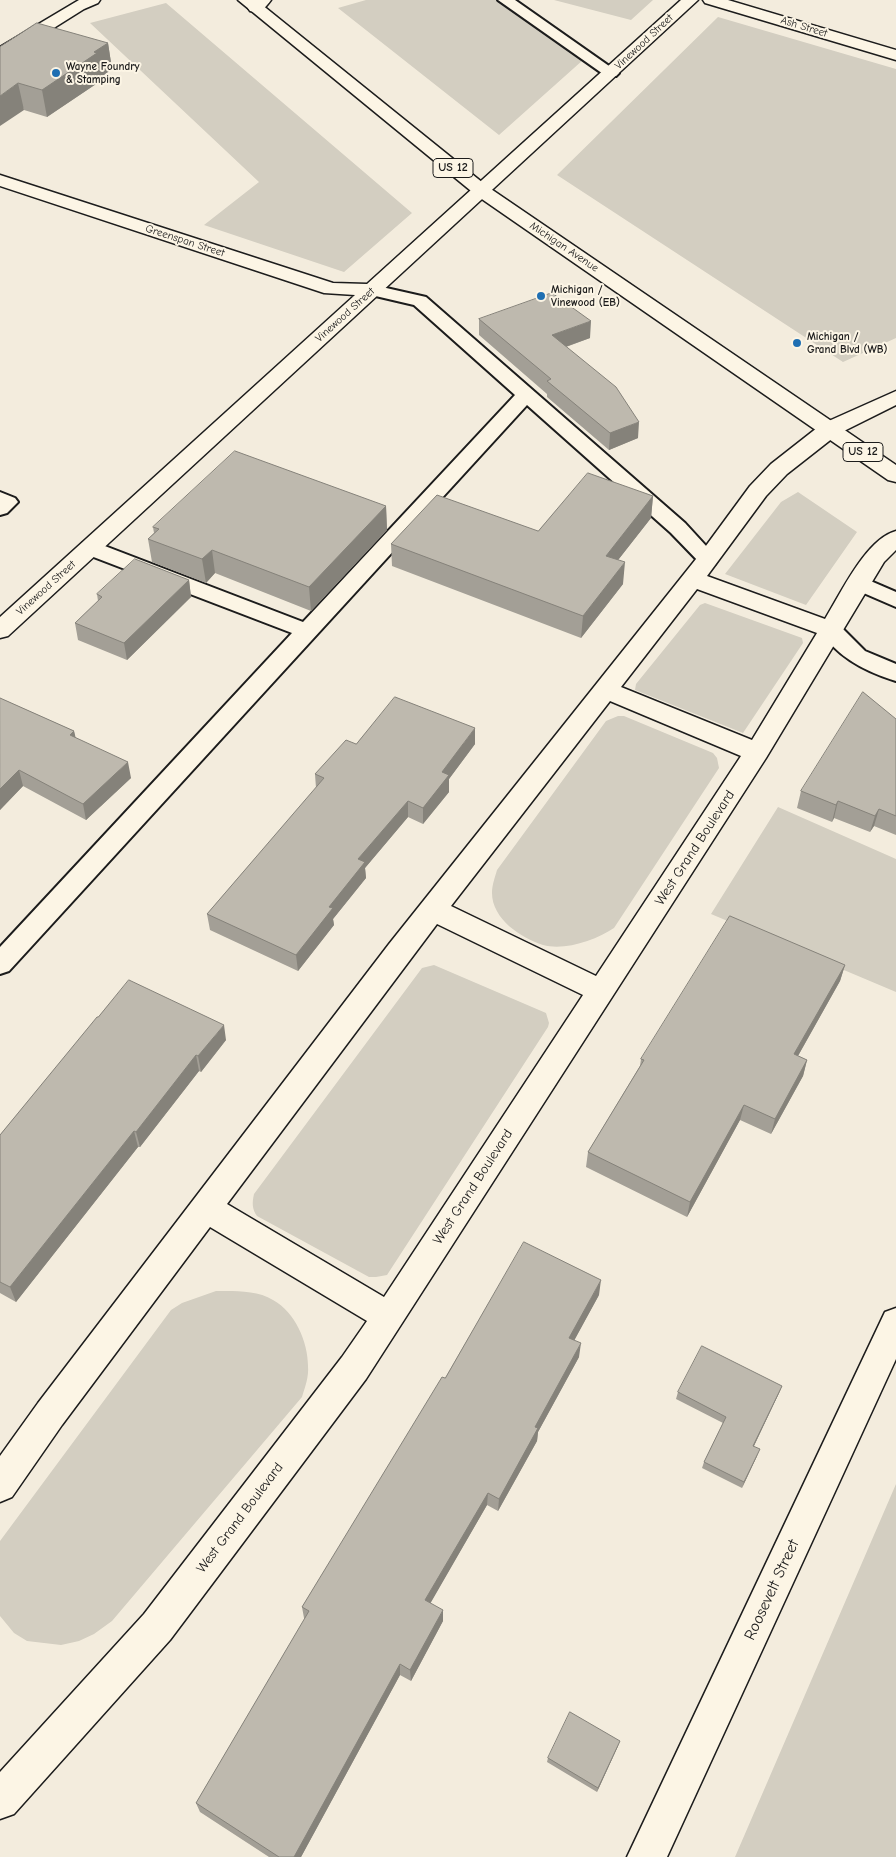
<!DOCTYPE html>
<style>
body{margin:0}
canvas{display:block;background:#f3ecdd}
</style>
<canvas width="896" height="1857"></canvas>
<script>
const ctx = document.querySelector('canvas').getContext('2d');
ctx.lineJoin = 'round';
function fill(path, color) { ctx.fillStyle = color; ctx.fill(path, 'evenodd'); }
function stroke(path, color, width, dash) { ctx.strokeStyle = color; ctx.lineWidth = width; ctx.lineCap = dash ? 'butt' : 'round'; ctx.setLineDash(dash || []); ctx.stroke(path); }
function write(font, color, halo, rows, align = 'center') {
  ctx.font = font + ' "Comic Neue",sans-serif'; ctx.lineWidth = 4; ctx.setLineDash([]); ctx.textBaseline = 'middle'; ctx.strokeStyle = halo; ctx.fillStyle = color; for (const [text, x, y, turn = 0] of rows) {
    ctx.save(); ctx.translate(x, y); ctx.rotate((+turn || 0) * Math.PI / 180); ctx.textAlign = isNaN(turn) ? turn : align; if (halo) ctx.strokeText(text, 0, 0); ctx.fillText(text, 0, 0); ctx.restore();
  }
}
fill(new Path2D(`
 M366 0H496L583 60 499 135 338 8Z
 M554 0H653L631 20Z
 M166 3 412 213 344 272 204 225 259 182 90 23Z
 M718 17 896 69V338L843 362 557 175Z
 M798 492 857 532 806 605 725 574 781 502Z
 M705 603 802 638 803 643 743 733 635 690 636 684 700 605Z
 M618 716H624L713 753 717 758 719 768 614 928C596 940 565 951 543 945 521 938 492 919 492 893 492 885 495 877 497 870L606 721Z
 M778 807 896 859V992L711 914Z
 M434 965 546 1013 549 1023 548 1027 387 1275 376 1277H369L257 1216C252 1209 252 1203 254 1194L422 968Z
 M216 1291C235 1291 257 1290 273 1300 295 1312 308 1342 308 1366 309 1377 305 1387 302 1397L112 1621 94 1634 79 1641 61 1645 27 1641 14 1633 0 1616V1541L171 1310 182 1303Z
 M896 1484V1857H735Z`), '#d3cec1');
const lane = new Path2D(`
 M498 0H515L619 73 616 76H606Z
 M373 285 426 297 685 523 718 559 715 564 708 566 701 564 671 533 527 405 9 971 0 974V947L292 633 83 553 80 548 83 543 90 541 97 543 303 622 515 395 414 305 367 294 364 290 367 286Z
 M0 492 15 498 18 502 7 513 0 515Z
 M859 576 896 592V607L852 588 848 583 852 578Z
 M831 623 839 625 865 651 896 664V681C866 672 837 657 820 630L823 625Z`);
const street = new Path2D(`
 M79 0H100L98 3 84 9 6 58 0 59V47Z
 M254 0H271C265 8 261 14 250 11L248 8Z
 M681 0H698L8 636 0 638V617L355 295 324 293 0 186V175L333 283 367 284Z
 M703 0H728L896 50V60L705 3Z
 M896 1308V1359L667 1857H627L885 1312Z`);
const secondary = new Path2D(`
 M896 391V405L838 434 787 474 766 496 707 576 825 619C841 593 866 539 896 531V550L884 562 766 758 366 1379 170 1640 14 1814 0 1819V1772L144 1614 342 1357 367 1321 210 1227 62 1425 12 1497 0 1502V1456L38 1403 389 944 700 554 750 486 771 464 822 424ZM697 589 817 633 752 740 621 687ZM610 701 741 756 596 976 451 906ZM437 924 583 995 384 1297 227 1204Z`);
const primary = new Path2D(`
 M238 0H256L488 187 896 465V482L888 480 476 195Z`);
stroke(lane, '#1c1c1c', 4);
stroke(street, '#1c1c1c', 3);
stroke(secondary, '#1c1c1c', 3);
stroke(primary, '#1c1c1c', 3);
fill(lane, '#fcf5e5');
fill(street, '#fcf5e5');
fill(secondary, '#fcf5e5');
fill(primary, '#fcf5e5');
fill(new Path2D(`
 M108 43 112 69 101 77 102 80 47 117 24 110 0 47Z
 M479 319 590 338 566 347 638 438 609 450 547 397V394L479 335Z
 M653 496 651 518 618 560 623 584 581 638 392 566 391 544 538 531Z
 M386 506 387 530 311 611 215 573 206 583 152 562 148 539 154 533 153 527Z
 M189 580 191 597 127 660 78 640 75 623 98 601 97 594Z
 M0 698 74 731 75 737 131 778 86 820 23 786 0 810Z
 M896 719V835L874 826 870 832 834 818 832 822 797 808 801 791Z
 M356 744H475L449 779V792L423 824 408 817 365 868 366 878 333 919 334 925 298 971 210 930 207 914 316 788 315 774Z
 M845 965 840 981 798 1056 807 1060 803 1076 771 1134 740 1120 687 1217 586 1167 588 1152 640 1066 641 1059Z
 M98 1017 226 1040 201 1072 199 1071 140 1147H138L16 1302 0 1293V1135Z
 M599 1295 574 1340 579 1357 538 1432 537 1441 498 1511 487 1505 430 1603 443 1621 411 1681 400 1675 301 1857H269L200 1812 196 1803 305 1619 304 1618 302 1607 445 1378Z
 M782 1386 779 1393 754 1446 757 1456 742 1488 702 1468 704 1462 723 1423 676 1399 678 1392Z
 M618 1746 597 1792 547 1762 548 1758Z`), '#a39f96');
fill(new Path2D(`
 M108 43 112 69 101 77 102 80 47 117 42 90 94 52Z
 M18 83 24 110 0 126V96Z
 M591 321 590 338 551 352 552 335Z
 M639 422 638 438 609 450 610 433Z
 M653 496 651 518 604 578 606 556Z
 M386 506 387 530 311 611 309 587Z
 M212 550 215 573 206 583 202 559Z
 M625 562 623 584 581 638 583 616Z
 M189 580 191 597 127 660 124 643Z
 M475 728V744L449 779V792L423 824V808L442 772Z
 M74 731 78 747 70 735Z
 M128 762 131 778 86 820 83 804Z
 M19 770 23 786 0 810V789Z
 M408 801V817L365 868 366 878 333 919 334 925 298 971 296 955 329 907 358 859Z
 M838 801 834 818 832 822 836 805Z
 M879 809 874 826 870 832 875 816Z
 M845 965 840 981 790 1070 794 1054Z
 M224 1025 226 1040 201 1072 198 1056Z
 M196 1055 199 1071 140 1147 136 1132Z
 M807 1060 803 1076 771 1134 775 1119Z
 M744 1105 740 1120 687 1217 690 1202Z
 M134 1131 138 1147 16 1302 10 1287Z
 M601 1280 599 1295 568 1352 569 1338Z
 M581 1343 579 1357 538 1432 537 1441 498 1511 499 1499 535 1427Z
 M782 1386 779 1393 751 1452 753 1446Z
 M760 1449 757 1456 742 1488 744 1482Z
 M488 1493 487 1505 426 1611 425 1600Z
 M443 1610V1621L411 1681 410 1670Z
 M400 1664V1675L301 1857H294Z
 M620 1741 618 1746 597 1792 598 1788Z`), '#85827a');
const building = new Path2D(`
 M37 23 108 43 94 52 97 53 42 90 18 83 0 96V47Z
 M552 293 591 321 552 335 616 387 639 422 610 433 547 381 551 379 479 319Z
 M235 451 386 506 309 587 212 550 202 559 148 539 159 529 153 527Z
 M588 473 653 496 606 556 625 562 583 616 391 544 437 495 538 531Z
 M135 559 189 580 124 643 75 623 102 597 97 594Z
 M863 692 896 719V816L879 809 875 816 838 801 836 805 801 791Z
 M395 697 475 728 442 772 449 775 423 808 408 801 358 859 365 862 329 907 333 908 296 955 207 914 324 778 315 774 346 740 356 744Z
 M0 698 74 731 70 735 128 762 83 804 19 770 0 789Z
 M730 916 845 965 794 1054 807 1060 775 1119 744 1105 690 1202 588 1152 644 1060 641 1059Z
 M129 980 224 1025 198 1056 196 1055 136 1132 134 1131 10 1287 0 1282V1135L97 1017H98Z
 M524 1242 601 1280 569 1338 581 1343 535 1427 538 1428 499 1499 488 1493 425 1600 443 1610 410 1670 400 1664 294 1857H279L196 1803 309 1611 302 1607 442 1377 445 1378Z
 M702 1346 782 1386 753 1446 760 1449 744 1482 704 1462 726 1417 678 1392Z
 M570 1712 620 1741 598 1788 548 1758Z`);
fill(building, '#beb9ae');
stroke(building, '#85827a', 1);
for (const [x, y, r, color] of [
 [56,73,5,"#1f6fb2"],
 [541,296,5,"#1f6fb2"],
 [797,343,5,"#1f6fb2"]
]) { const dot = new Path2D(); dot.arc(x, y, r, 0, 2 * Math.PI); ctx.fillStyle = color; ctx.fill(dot); stroke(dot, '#fcf5e5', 2); }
write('11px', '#1c1c1c', '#fcf5e5', [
 ["Ash Street",804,27,17],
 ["Vinewood Street",644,42,-43],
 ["Greenspan Street",185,241,18],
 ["Michigan Avenue",564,247,34],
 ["Vinewood Street",345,315,-42],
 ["Vinewood Street",46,588,-42]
]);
write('bold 11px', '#1c1c1c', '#fcf5e5', [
 ["Wayne Foundry",66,67],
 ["& Stamping",66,80],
 ["Michigan /",551,290],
 ["Vinewood (EB)",551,303],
 ["Michigan /",807,337],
 ["Grand Blvd (WB)",807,350]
], 'left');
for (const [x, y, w] of [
 [453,168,40],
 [863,452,40]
]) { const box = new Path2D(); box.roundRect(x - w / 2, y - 9.5, w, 19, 4); ctx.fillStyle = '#fcf5e5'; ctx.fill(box); stroke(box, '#1c1c1c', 1); }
write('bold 12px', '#1c1c1c', null, [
 ["US 12",453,168],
 ["US 12",863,452]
]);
write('14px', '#1c1c1c', '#fcf5e5', [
 ["West Grand Boulevard",695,848,-57],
 ["West Grand Boulevard",473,1187,-57],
 ["West Grand Boulevard",240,1518,-53]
]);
write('16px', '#1c1c1c', '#fcf5e5', [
 ["Roosevelt Street",772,1590,-65]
]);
</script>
